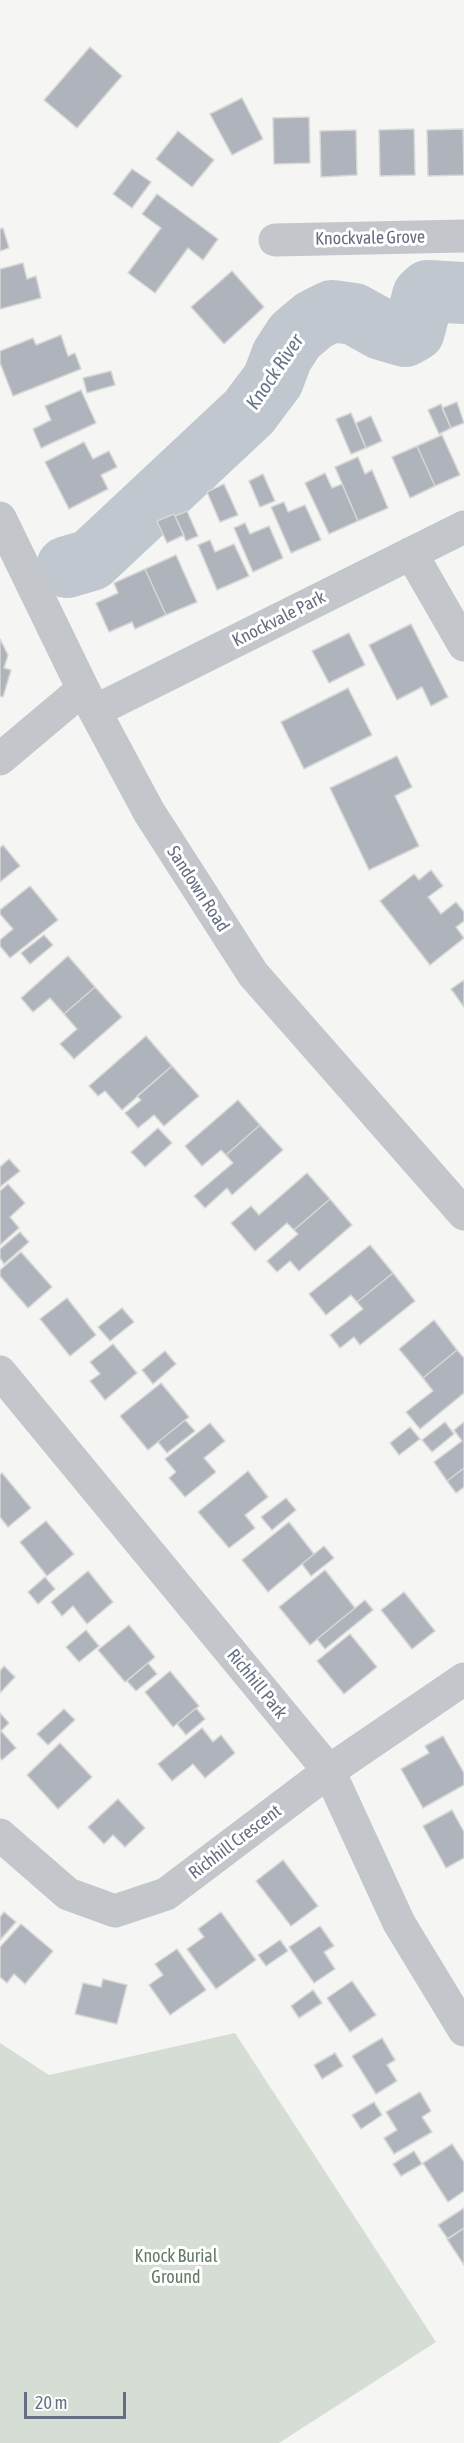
<!DOCTYPE html>
<style>
body{margin:0}
#map{position:relative;width:464px;height:2443px;overflow:hidden;background:#f5f6f3;font-family:"Asap Condensed",sans-serif}
canvas{display:block}
.scale{position:absolute;left:24px;top:2392px;width:102px;height:27px;box-sizing:border-box;border:3px solid #656f83;border-top:0;padding-left:8px;font-size:18px;line-height:21px;white-space:nowrap;color:#656f83;-webkit-text-stroke:4px #fff;paint-order:stroke}
</style>
<div id="map">
<canvas width="464" height="2443"></canvas>
<div class="scale">20 m</div>
</div>
<script>
const ctx = document.querySelector('canvas').getContext('2d');
ctx.lineJoin = 'round';
function fill(path, color) { ctx.fillStyle = color; ctx.fill(path, 'evenodd'); }
function stroke(path, color, width, dash) { ctx.strokeStyle = color; ctx.lineWidth = width; ctx.lineCap = dash ? 'butt' : 'round'; ctx.setLineDash(dash || []); ctx.stroke(path); }
function write(font, color, halo, rows, align = 'center') {
  ctx.font = font + ' "Asap Condensed",sans-serif'; ctx.lineWidth = 6; ctx.setLineDash([]); ctx.textBaseline = 'middle'; ctx.strokeStyle = halo; ctx.fillStyle = color; for (const [text, x, y, turn = 0] of rows) {
    ctx.save(); ctx.translate(x, y); ctx.rotate((+turn || 0) * Math.PI / 180); ctx.textAlign = isNaN(turn) ? turn : align; if (halo) ctx.strokeText(text, 0, 0); ctx.fillText(text, 0, 0); ctx.restore();
  }
}
fill(new Path2D(`
 M235 2033 436 2342 279 2443H0V2043L49 2075Z`), '#d5ddd4');
stroke(new Path2D(`
 M67 567 91 560 249 412 273 380 282 356 295 336 314 320 332 311 354 314 381 329 405 336 414 331 423 296 428 291 464 293`), '#c1c7cf', 62);
const building = new Path2D(`
 M90 47 122 76 77 128 44 100Z
 M242 98 263 139 232 155 210 114Z
 M309 117 310 163 274 164 273 118Z
 M414 129 415 175 380 176 379 130Z
 M463 129 464 175 428 176 427 130Z
 M356 130 357 175 321 177 320 131Z
 M178 131 214 160 192 187 156 159Z
 M132 169 151 182 132 208 113 194Z
 M157 194 218 239 203 260 188 248 155 293 128 273 161 228 142 214Z
 M3 228 9 248 0 251V229Z
 M23 263 27 279 36 276 41 298 0 309V269Z
 M232 271 264 307 224 344 191 307Z
 M61 335 68 356 75 353 81 369 13 396 0 363V351L33 338 36 345Z
 M111 371 115 385 87 393 83 378Z
 M81 390 96 423 41 448 33 429 51 420 45 406Z
 M457 402 464 423 451 428 442 408Z
 M441 404 451 428 439 434 428 410Z
 M351 413 366 448 351 454 336 419Z
 M371 416 382 441 366 448 356 423Z
 M442 435 460 475 435 486 417 446Z
 M84 442 93 459 109 451 117 467 101 475 108 489 69 509 45 462Z
 M417 446 435 486 410 498 392 457Z
 M358 457 365 474 372 470 388 508 358 521 335 467Z
 M325 473 332 488 342 484 358 521 329 534 305 483Z
 M263 474 275 501 260 507 249 481Z
 M224 484 238 515 220 522 207 492Z
 M284 502 288 512 305 505 321 540 291 553 271 507Z
 M187 511 198 536 186 541 175 516Z
 M174 514 184 535 167 543 157 521Z
 M245 523 250 534 269 526 283 558 253 572 234 528Z
 M210 540 215 552 234 544 249 576 217 590 198 545Z
 M176 555 197 602 166 615 145 569Z
 M145 569 166 615 135 629 132 622 109 632 96 603 118 593 114 583Z
 M411 624 448 697 431 706 422 687 397 700 369 645Z
 M349 633 365 665 329 683 312 651Z
 M0 639 8 655 4 668 11 670 3 697 0 696Z
 M348 688 372 735 304 769 281 722Z
 M397 756 412 787 395 796 419 846 369 870 330 788Z
 M3 845 20 866 0 882V848Z
 M431 870 443 886 428 897 441 914 456 902 464 912V921L456 927 464 938 430 965 380 901 414 874 419 880Z
 M30 886 58 920 10 958 0 946V940L13 929 0 914V910Z
 M44 935 53 945 30 964 21 953Z
 M68 956 95 987 64 1014 50 998 33 1012 21 998Z
 M464 980V1007L451 989Z
 M95 987 122 1017 74 1059 60 1044 77 1029 64 1014Z
 M146 1036 172 1066 122 1110 105 1091 98 1096 89 1086Z
 M172 1066 199 1096 164 1126 154 1115 138 1128 125 1113 141 1100 137 1096Z
 M238 1100 260 1125 226 1155 221 1150 202 1166 185 1146Z
 M260 1125 283 1150 232 1195 227 1188 205 1208 194 1196 233 1163 226 1155Z
 M158 1128 172 1143 145 1167 131 1152Z
 M9 1159 20 1171 0 1187V1167Z
 M307 1173 330 1199 294 1230 287 1223 255 1251 231 1223 251 1206 259 1215Z
 M8 1184 25 1203 10 1217 19 1228 0 1245V1191Z
 M330 1199 352 1225 299 1271 290 1261 277 1272 267 1261 298 1234 294 1230Z
 M20 1232 29 1242 4 1264 0 1258V1249Z
 M370 1245 393 1273 357 1302 351 1295 326 1315 309 1294Z
 M21 1252 52 1287 28 1308 0 1276V1270Z
 M393 1273 415 1301 360 1345 354 1337 340 1348 330 1335 363 1309 357 1302Z
 M67 1298 96 1335 70 1356 40 1319Z
 M122 1308 134 1322 110 1341 98 1327Z
 M434 1320 457 1350 423 1378 399 1349Z
 M113 1344 137 1373 105 1400 90 1381 100 1374 90 1362Z
 M457 1350 464 1358V1393L420 1429 406 1412 433 1391 423 1378Z
 M165 1351 176 1364 153 1384 142 1370Z
 M161 1383 189 1417 148 1450 120 1416Z
 M185 1420 195 1431 167 1453 158 1442Z
 M445 1422 454 1434 432 1452 422 1440Z
 M464 1422V1468L447 1481 434 1462 462 1441 454 1430Z
 M210 1423 225 1441 204 1458 216 1472 185 1497 169 1478 176 1472 165 1459Z
 M410 1427 420 1439 399 1455 390 1443Z
 M464 1468V1487L456 1493 447 1481Z
 M248 1471 268 1497 245 1515 255 1528 229 1548 198 1512Z
 M2 1473 31 1508 8 1527 0 1517V1475Z
 M286 1498 296 1510 272 1530 261 1517Z
 M46 1521 74 1554 47 1576 20 1542Z
 M289 1522 314 1554 268 1592 242 1560Z
 M324 1546 334 1558 311 1576 302 1564Z
 M325 1570 355 1608 310 1645 279 1607Z
 M88 1571 113 1602 87 1624 73 1606 62 1616 51 1602Z
 M45 1577 55 1589 38 1604 28 1592Z
 M404 1592 435 1631 412 1649 381 1610Z
 M365 1600 373 1610 325 1649 317 1639Z
 M129 1625 155 1657 125 1682 98 1650Z
 M86 1630 99 1646 79 1662 66 1647Z
 M350 1634 377 1667 344 1694 317 1661Z
 M148 1663 157 1674 136 1691 127 1681Z
 M4 1666 15 1677 0 1693V1671Z
 M170 1671 199 1706 173 1727 145 1692Z
 M196 1708 205 1719 186 1735 177 1724Z
 M64 1709 75 1720 48 1745 37 1734Z
 M0 1713 9 1723 1 1731 16 1748 2 1760 0 1758Z
 M202 1728 213 1742 221 1735 235 1753 205 1778 193 1764 172 1781 158 1764Z
 M443 1736 464 1773V1785L423 1808 401 1769 429 1753 425 1746Z
 M60 1743 92 1777 58 1809 27 1775Z
 M118 1799 145 1828 125 1847 113 1835 104 1844 88 1827Z
 M452 1810 464 1832V1858L446 1868 423 1826Z
 M283 1860 318 1906 291 1926 256 1881Z
 M4 1912 16 1922 0 1940V1917Z
 M221 1912 256 1960 216 1989 187 1949 204 1937 198 1929Z
 M21 1924 53 1951 25 1984 14 1974 7 1983 0 1977V1947Z
 M320 1926 334 1946 324 1952 335 1969 314 1983 289 1947Z
 M280 1940 288 1951 266 1966 258 1955Z
 M177 1949 206 1990 170 2015 149 1985 163 1975 155 1964Z
 M103 1979 127 1985 117 2024 75 2014 83 1983 101 1987Z
 M352 1981 376 2015 350 2032 327 1998Z
 M313 1990 322 2003 299 2018 291 2006Z
 M382 2038 395 2060 387 2065 397 2081 376 2094 352 2056Z
 M335 2053 343 2066 322 2079 314 2065Z
 M420 2092 431 2111 422 2117 432 2132 394 2154 384 2138 397 2130 386 2112Z
 M374 2102 382 2115 361 2129 352 2115Z
 M452 2144 464 2162V2191L448 2202 423 2163Z
 M414 2151 422 2164 401 2176 393 2164Z
 M464 2208V2228L448 2239 438 2225Z
 M464 2228V2265L447 2239Z`);
fill(building, '#afb3bb');
stroke(building, '#d7d7d5', 1.5);
stroke(new Path2D(`
 M275 240 464 236
 M411 553 464 645
 M95 711 464 527
 M0 759 70 700 84 691
 M0 1372 329 1771 399 1923 464 2030
 M0 1835 68 1894 115 1911 166 1894 329 1771 464 1679`), '#c3c6ca', 33);
stroke(new Path2D(`
 M0 518 84 691 149 812 253 974 464 1214`), '#c3c6ca', 33);
write('18px', '#656f83', '#fff', [
 ["Knockvale Grove",370,238,-1],
 ["Knockvale Park",279,619,-27],
 ["Sandown Road",198,889,57],
 ["Richhill Park",257,1684,51],
 ["Richhill Crescent",235,1842,-37]
]);
write('18px', '#647b65', '#fff', [
 ["Knock Burial",176,2256],
 ["Ground",176,2277]
]);
write('italic 20px', '#667687', '#fff', [
 ["Knock River",275,372,-56]
]);
</script>
